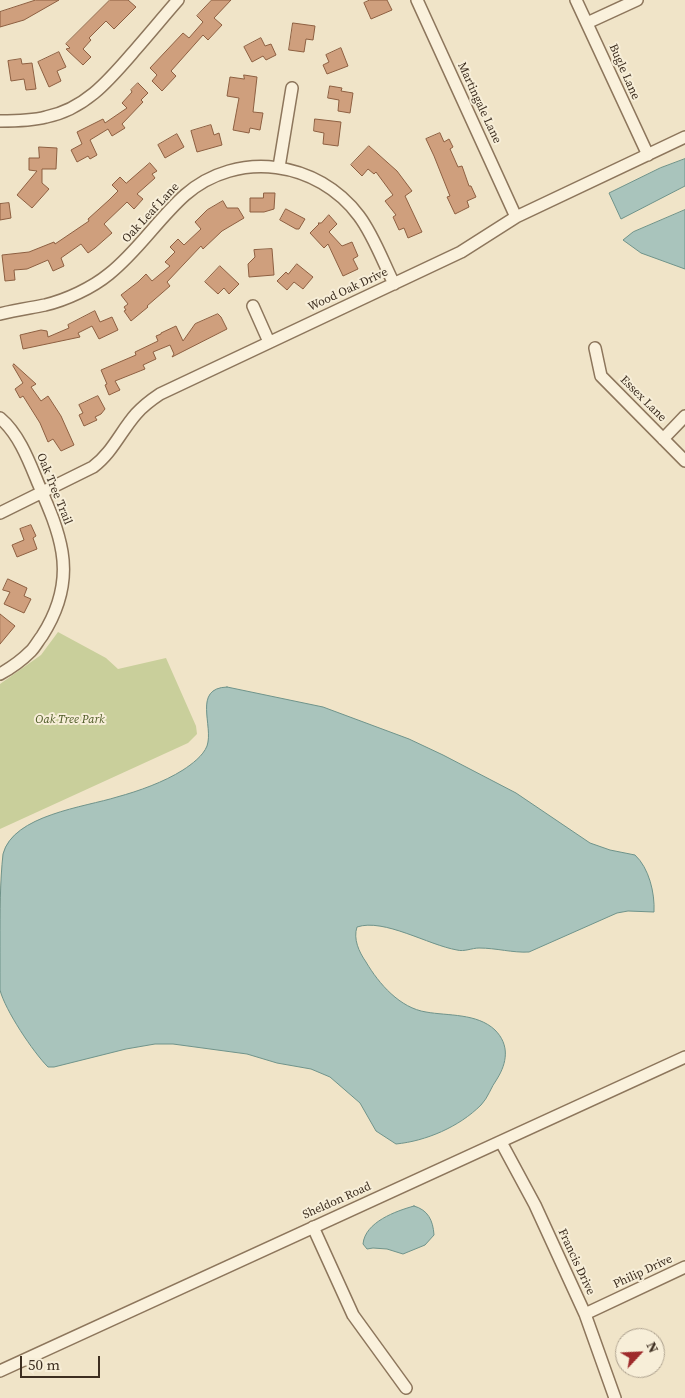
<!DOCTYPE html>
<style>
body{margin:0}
#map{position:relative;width:685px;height:1398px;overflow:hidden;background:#f0e4c8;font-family:"Source Serif 4",serif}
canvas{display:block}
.north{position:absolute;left:615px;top:1328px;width:50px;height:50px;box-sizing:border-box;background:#f7eed8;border:1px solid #ada18e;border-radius:50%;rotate:65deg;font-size:14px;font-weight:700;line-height:20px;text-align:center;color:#3d2e20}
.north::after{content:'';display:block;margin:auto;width:18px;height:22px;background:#9e2a2b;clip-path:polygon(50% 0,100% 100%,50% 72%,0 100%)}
.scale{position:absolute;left:20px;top:1356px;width:80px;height:22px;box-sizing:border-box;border:2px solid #3d2e20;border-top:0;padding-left:6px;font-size:15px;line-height:18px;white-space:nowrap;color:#3d2e20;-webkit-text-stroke:4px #f7eed8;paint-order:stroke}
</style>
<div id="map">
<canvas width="685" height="1398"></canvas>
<div class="north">N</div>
<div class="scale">50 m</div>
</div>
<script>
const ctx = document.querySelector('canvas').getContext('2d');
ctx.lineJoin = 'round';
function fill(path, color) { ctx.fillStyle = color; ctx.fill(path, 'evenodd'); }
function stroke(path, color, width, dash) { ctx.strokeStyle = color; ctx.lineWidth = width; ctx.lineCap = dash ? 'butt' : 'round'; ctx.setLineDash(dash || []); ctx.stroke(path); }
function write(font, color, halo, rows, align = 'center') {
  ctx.font = font + ' "Source Serif 4",serif'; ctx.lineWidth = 4; ctx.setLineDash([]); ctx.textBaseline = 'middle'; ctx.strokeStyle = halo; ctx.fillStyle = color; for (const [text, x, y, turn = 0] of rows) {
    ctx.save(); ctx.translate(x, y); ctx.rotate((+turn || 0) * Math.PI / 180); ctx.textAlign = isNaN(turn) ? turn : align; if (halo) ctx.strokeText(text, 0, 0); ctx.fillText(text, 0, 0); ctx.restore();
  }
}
fill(new Path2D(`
 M58 632 106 658 118 669 166 658 196 726 197 734 188 743 0 829V684L41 655Z`), '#c9cf9b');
const water = new Path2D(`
 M685 159V186L621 219 609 193 660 168Z
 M685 210V269L641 253 623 240 633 232Z
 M227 687 323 707 409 739 443 755 516 793 590 843 610 850 635 855C649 868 655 893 654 912L628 911 617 913 529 952C513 953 496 948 479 948 472 948 464 952 457 950 428 945 384 918 357 927 353 939 359 952 366 962 379 984 400 1008 426 1012 448 1016 477 1013 495 1030 510 1045 507 1063 497 1079 491 1087 488 1098 481 1105 459 1127 426 1141 396 1144L376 1131 360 1103 330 1077 311 1069 277 1063 247 1054 173 1044H155L126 1049 54 1067H48C33 1052 5 1010 0 990 0 978 0 954 0 941 0 913 0 881 3 854 13 815 85 807 117 797 139 791 164 782 183 770 192 764 203 756 207 746 214 726 192 688 227 687Z
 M414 1206C428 1210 433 1220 434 1235L425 1245 403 1254 387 1249 373 1248 367 1249 363 1244C365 1222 396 1211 414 1206Z`);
fill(water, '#a9c4bc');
stroke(water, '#6f938a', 1);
const building = new Path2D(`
 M36 0H59L24 20 0 27V12Z
 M110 0H128L136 7 114 29 106 21 89 38 91 40 83 49 91 57 83 65 66 49 70 48 66 44Z
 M212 0H231L214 18 222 25 208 40 203 35 171 71 176 76 162 91 152 81 157 75 150 68 183 33 189 38 203 22 197 16Z
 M370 0H387L392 10 371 19 364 3Z
 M293 23 315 26 313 40 306 39 304 52 289 50Z
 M261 38 265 46 271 44 276 55 266 60 263 56 252 62 244 47Z
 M341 48 348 66 327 74 323 65 329 62 326 55Z
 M59 52 66 67 57 71 61 81 49 87 38 62Z
 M21 59 22 64 32 63 36 89 26 90 24 79 11 81 8 61Z
 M244 75 257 77 253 112 263 113 260 130 250 128 249 133 233 130 239 98 227 96 230 77 244 79Z
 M138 83 148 93 141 100 143 102 122 124 125 128 112 136 108 129 90 140 97 155 90 159 88 156 77 162 71 150 82 144 77 132 103 119 105 123 127 108 122 103 132 92 131 90Z
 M330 86 342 88 341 91 353 93 350 113 338 111 339 100 328 98Z
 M315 119 341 122 338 146 323 144 324 133 314 131Z
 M211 125 214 135 219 133 222 145 197 152 191 131Z
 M440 133 444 142 449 139 453 147 450 149 458 167 462 166 469 186H471L476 197 467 201 469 207 455 214 447 197 450 196 434 156 426 139Z
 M177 134 184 147 165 158 158 145Z
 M369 146 397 171 412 191 405 196 422 232 408 238 404 228 399 230 393 217 396 215 385 201 393 195 376 172 374 174 368 169 362 176 351 165Z
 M39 147 57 148 56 169H42V183L49 189 32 208 17 195 37 171 29 170V158H39Z
 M150 163 157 171 152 174 155 178 137 194 143 199 134 209 127 202 104 224 112 233 95 248 88 253 81 244 61 258 64 266 53 271 48 260 27 269 14 270 15 280 5 281 2 255 29 252 54 242 55 244 89 221 88 219 109 200 118 191 112 185 120 177 126 183Z
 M264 193H275L274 209 264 212H250V198H263Z
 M223 201 227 208H238L244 218 222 231 203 249 201 246 167 282 170 286 147 306 148 307 131 321 124 311 126 310 124 307 128 304 121 295 138 282 146 274 152 281 170 266 165 262 175 252 170 247 178 239 184 245 201 229 195 222 207 210Z
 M9 203 11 218 0 220V204Z
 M286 209 305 219 299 229H296L280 220Z
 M329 215 337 224 329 232 342 246 352 242 358 256 353 259 358 269 343 276 328 244 324 248 310 233 319 224 318 223H321Z
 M272 249 274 275 249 277 248 264 255 257 254 250Z
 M297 264 313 277 303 289 294 282 287 290 277 281 286 272 288 274Z
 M220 266 239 284 229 294 224 288 218 294 205 282Z
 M95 311 100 322 112 317 118 330 99 339 92 326 78 333 80 337 23 349 20 335 41 330 47 331 48 337 69 328 68 325Z
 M218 314 221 317 227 329 172 357 174 354 170 345 153 352 156 359 143 365 145 369 115 381 120 390 109 395 105 385 107 384 101 370 136 355 135 352 158 341 156 336 161 334V333L176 326 183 341 195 324Z
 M14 364 36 384 31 387 41 401 48 396 61 416 74 445 61 451 53 439 48 442 40 423 23 396 20 398 15 389 23 383 13 366Z
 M98 396 105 409 101 414 95 417 97 420 84 426 79 415 83 413 79 405Z
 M31 525 36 536 33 538 37 549 17 557 12 545 24 540 20 529Z
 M8 579 27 588 24 596 31 599 24 613 4 604 10 592 3 590Z
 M0 614 15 626 0 644Z`);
fill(building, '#cf9f7d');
stroke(building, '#8d5f41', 1);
const minor = new Path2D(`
 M417 0 516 217
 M576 0 648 155
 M587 23 637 0
 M0 121C15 121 31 121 46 117 86 109 110 79 136 49 150 33 164 16 178 0
 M279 167 292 88
 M253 306 269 342
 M0 314C15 310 30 308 45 305 66 300 92 288 109 274 138 251 158 219 185 195 238 149 318 161 359 216 374 236 383 262 394 284
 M595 348 601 376 685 461
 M0 418C19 434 29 461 38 483 48 506 58 528 62 552 67 582 58 611 42 636 38 641 35 647 31 651 22 660 11 668 0 674
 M663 439 685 416
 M0 513 93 467C112 453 121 431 136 414 143 406 151 400 160 394L461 252 516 217 685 137
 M501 1142 535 1205 585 1314 615 1398
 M313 1227 353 1315 406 1388
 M585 1314 685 1267
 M0 1371 685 1057`);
stroke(minor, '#8d765c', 14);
stroke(minor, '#faf1dc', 11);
write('12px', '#3d2e20', '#f7eed8', [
 ["Bugle Lane",624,72,66],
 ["Martingale Lane",479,103,65],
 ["Oak Leaf Lane",151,213,-47],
 ["Wood Oak Drive",348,290,-25],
 ["Essex Lane",643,399,45],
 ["Oak Tree Trail",54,489,68],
 ["Sheldon Road",337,1201,-24],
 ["Francis Drive",576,1262,65],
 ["Philip Drive",643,1272,-25]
]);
write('italic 12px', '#4d5a26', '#f7eed8', [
 ["Oak Tree Park",70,720]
]);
</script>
